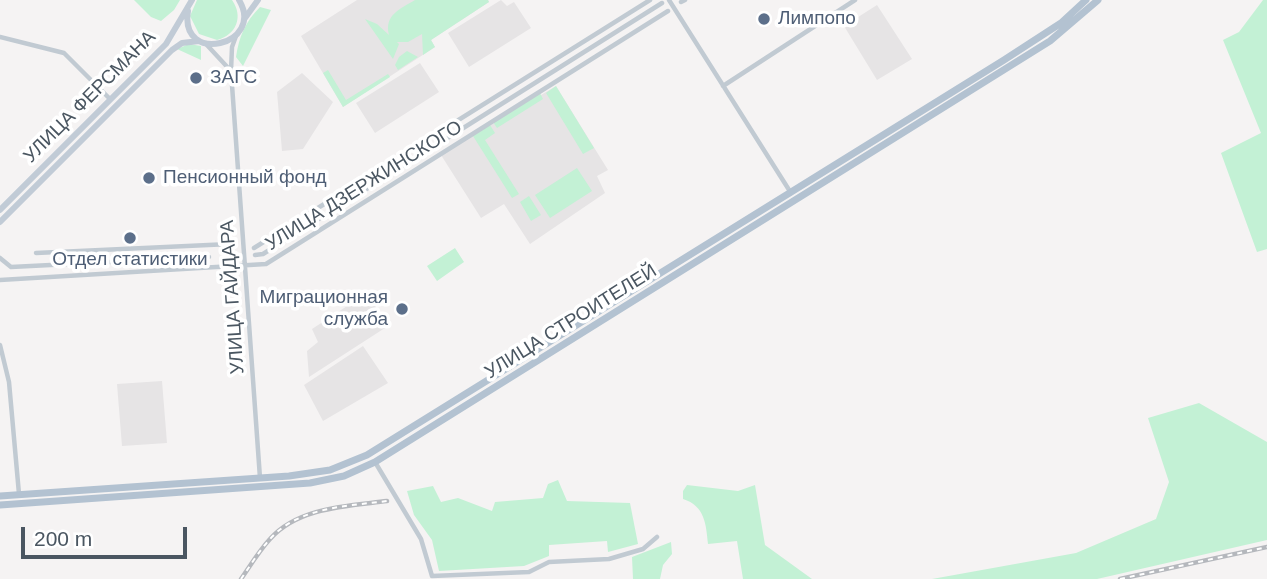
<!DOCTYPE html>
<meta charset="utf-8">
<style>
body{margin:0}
#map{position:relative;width:1267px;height:579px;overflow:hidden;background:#f5f3f3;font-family:Arial,sans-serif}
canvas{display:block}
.scale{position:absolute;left:21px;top:527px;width:166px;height:32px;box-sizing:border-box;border:4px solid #4a5661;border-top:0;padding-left:9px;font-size:21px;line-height:24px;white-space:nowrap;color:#4a5661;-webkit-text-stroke:5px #fff;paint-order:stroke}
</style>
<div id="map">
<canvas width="1267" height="579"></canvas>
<div class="scale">200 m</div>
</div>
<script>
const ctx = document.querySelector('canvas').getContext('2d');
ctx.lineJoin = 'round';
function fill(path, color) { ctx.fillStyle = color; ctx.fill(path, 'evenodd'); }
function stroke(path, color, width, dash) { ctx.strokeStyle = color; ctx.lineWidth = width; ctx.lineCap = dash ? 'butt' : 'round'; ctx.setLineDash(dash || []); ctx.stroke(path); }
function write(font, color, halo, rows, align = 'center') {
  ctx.font = font + ' Arial,sans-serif'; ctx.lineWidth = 7; ctx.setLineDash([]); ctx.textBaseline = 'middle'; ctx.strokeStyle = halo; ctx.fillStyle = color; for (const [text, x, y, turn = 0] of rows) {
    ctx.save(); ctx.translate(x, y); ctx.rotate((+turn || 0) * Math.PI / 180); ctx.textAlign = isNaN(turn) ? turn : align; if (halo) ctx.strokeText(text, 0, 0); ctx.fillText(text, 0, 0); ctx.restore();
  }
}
fill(new Path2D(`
 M357 0H488L489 2 431 40 435 47 343 107 301 36Z
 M501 0 507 6 514 2 531 28 469 67 448 33Z
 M877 5 912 59 877 80 844 26Z
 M420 63 439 92 375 133 356 103Z
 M302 73 333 102 303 149 282 151 277 92Z
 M556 86 608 170 597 176 605 193 530 244 504 204 481 218 441 155Z
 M367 293 388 326 309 377 307 351 318 342 312 329Z
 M363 346 388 383 323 421 304 385Z
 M162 381 167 443 122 446 117 384Z`), '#e6e4e5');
fill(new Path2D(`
 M134 0H180L174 10 161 21 151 17Z
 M197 0H232C244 17 236 35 217 40L199 34 190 16Z
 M415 0H488L489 2 431 40 435 47 423 55 422 34 408 42H397L399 44 393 59 365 19 377 24 389 35C384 15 400 9 415 0Z
 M1263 0H1267V249L1257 252 1221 153 1261 133 1223 40 1239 32Z
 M260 7 271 10 243 66 236 57C239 37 245 22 260 7Z
 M189 44 201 46V60L177 49Z
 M407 51 418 57 398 70 395 65 399 57Z
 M328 70 346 100 388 74 390 77 343 107 323 73Z
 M556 86 594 148 583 154 546 93Z
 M540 93 543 99 497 128 493 122Z
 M490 125 495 133 485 140 519 194 512 198 473 136Z
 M577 168 592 191 550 218 535 195Z
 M529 196 541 215 531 221 520 202Z
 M455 248 464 262 437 281 427 266Z
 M1199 403 1267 442V540L1097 579H932L1076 553 1156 519 1169 482 1148 418Z
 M558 480 567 501 630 503 638 544 608 552 607 541 549 545V556L524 566 439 571 432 540 414 515 407 491 433 486 441 502 458 498 492 511 495 502 543 498 548 484Z
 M687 485 738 491 755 485 765 545 812 579H743L737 541 708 544C706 524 705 506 683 499V491Z
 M671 542 672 554 663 565 660 579H633L632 557Z`), '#c3f1d5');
stroke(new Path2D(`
 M669 0 791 193
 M681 2 685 0
 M236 36 232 47 231 71 260 478
 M0 37 64 53 110 99
 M206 44 231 71
 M723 86 855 0
 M254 248 650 0
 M36 253 230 244
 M255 255 263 254 662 3
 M0 258 11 267 209 257
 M0 280 266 264 668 11
 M0 345 9 382 19 494
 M375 462 421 539 432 576 529 572 549 562 609 559 643 549 657 537`), '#c1cad2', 4.5);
stroke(new Path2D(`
 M188 11C179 66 266 45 239 0
 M245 18 258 0
 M0 210 166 44 192 0
 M0 222 172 50 182 43 199 41`), '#c1cbd6', 6);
stroke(new Path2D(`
 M0 496 289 476 330 470 367 455 1004 60 1061 23 1086 0
 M0 505 310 483 344 476 375 462 1050 41 1098 0`), '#b3c2d1', 7);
const rail = new Path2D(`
 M241 579C250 566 259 551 270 539 298 507 348 506 387 501
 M1120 579 1267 547`);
stroke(rail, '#b5b8bd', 4.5);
stroke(rail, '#fff', 2, [5]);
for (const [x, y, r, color] of [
 [764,19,7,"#5c6f8a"],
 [196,78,7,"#5c6f8a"],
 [149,178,7,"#5c6f8a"],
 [130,238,7,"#5c6f8a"],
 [402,309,7,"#5c6f8a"]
]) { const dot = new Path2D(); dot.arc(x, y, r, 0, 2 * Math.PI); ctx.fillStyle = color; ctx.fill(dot); stroke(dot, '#fff', 2.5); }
write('19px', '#4e5e75', '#fff', [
 ["Лимпопо",778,19],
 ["ЗАГС",210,78],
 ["Пенсионный фонд",163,178],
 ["Отдел статистики",130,260,"center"],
 ["Миграционная",388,298,"right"],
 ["служба",388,320,"right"]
], 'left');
write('19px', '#4a5661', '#fff', [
 ["УЛИЦА ФЕРСМАНА",90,97,-45],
 ["УЛИЦА ДЗЕРЖИНСКОГО",364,186,-32],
 ["УЛИЦА ГАЙДАРА",233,297,-94],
 ["УЛИЦА СТРОИТЕЛЕЙ",571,322,-32]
]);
</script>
